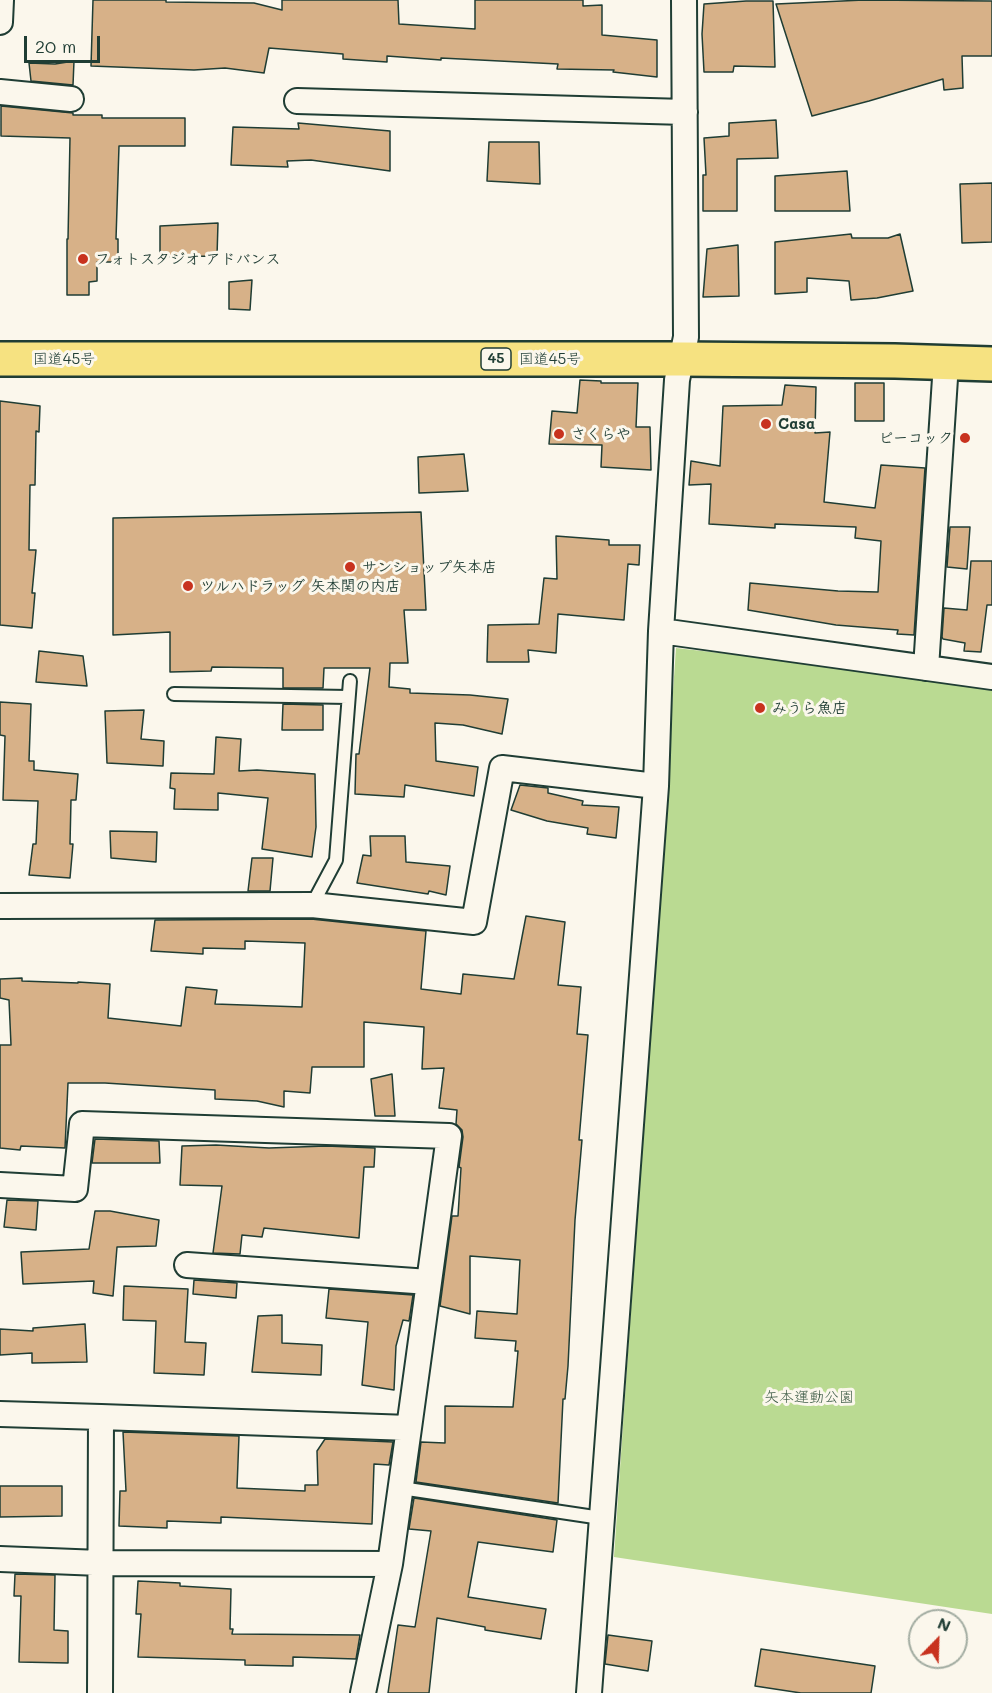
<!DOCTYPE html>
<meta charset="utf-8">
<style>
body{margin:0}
#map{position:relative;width:992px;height:1693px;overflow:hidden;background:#fbf7ec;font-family:Mali,sans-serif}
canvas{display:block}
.north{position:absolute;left:908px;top:1609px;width:60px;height:60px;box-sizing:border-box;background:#fbf7ec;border:2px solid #a3ada2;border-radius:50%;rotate:23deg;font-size:16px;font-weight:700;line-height:24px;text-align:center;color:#1f3d34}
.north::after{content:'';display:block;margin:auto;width:21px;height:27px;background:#c8321e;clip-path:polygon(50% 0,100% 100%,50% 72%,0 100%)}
.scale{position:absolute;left:24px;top:36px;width:76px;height:27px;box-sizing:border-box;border:3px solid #1f3d34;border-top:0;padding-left:8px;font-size:18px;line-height:21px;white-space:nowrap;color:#1f3d34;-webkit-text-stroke:4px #fbf7ec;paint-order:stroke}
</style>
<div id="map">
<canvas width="992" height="1693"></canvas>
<div class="north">N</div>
<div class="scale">20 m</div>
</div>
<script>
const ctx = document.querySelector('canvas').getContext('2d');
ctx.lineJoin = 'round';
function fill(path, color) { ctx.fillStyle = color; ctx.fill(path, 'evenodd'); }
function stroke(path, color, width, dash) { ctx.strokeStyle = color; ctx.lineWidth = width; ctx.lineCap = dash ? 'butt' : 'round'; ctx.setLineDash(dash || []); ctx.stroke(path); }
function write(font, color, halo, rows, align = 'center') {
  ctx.font = font + ' Mali,"Klee One",sans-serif'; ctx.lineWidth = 6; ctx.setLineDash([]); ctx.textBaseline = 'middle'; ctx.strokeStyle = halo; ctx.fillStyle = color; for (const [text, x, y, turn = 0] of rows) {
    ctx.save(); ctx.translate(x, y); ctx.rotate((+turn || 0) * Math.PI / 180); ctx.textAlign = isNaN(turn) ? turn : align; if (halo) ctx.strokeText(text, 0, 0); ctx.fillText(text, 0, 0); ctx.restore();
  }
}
fill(new Path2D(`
 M676 648 992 684V1614L614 1557Z`), '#bada92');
const building = new Path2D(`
 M93 0H166V2L254 3 282 10V0H398L399 24 475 29V0H583V6L602 5V35L657 40V77L613 72 614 70 557 69 558 64 441 58V60L387 56V62L343 59V54L269 48 264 73 225 68 194 70 91 66Z
 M864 0 992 1V56H962L963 88 944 90 943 79 869 101 812 116 776 4Z
 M746 1H773L775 67 734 66 733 72H704L702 34 704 4Z
 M74 61 73 85 31 81 29 63 55 64Z
 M1 106 73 113V115H102V118H185V146H119L116 239H118V262H97V281L89 282V295H67V239H68L70 138 1 136Z
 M776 120 778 158 737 159V211H703V175H706L704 138 729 136V123Z
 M298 123 390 131V171L311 160 287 161 288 167 231 165 233 127 299 129Z
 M489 142H539L540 184 487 181Z
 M847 171 850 211H775V176Z
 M992 183V242L962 243 960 184Z
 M218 223 217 256 160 257V226Z
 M851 234 852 238H888L900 234 913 291 877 298 851 300 849 281 807 278V292L775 294V242Z
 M738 245 739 296 703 297 707 249Z
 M252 280 250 310 229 309V282Z
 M580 380 601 381V383H638L636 427H650L651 470 601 467 602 445 549 444 552 411 577 413Z
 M855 383H884V421H855Z
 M785 385 816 387 815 433 830 432 824 502 875 508 881 465 925 468 914 635 897 634 898 630 836 625 748 610 750 583 838 591 878 592 881 541 855 538 856 527 775 524V528L709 524 711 484 689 485 691 461 720 466 723 406 782 405Z
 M0 401 40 406 39 432 36 431 35 485H30L29 550H36L32 593H35L32 628 0 625Z
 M464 454 468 491 419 493 418 457Z
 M421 512 426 610H404L408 663H390L389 687 410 689V693L470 695 508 699 502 734 463 725 435 723 436 761 478 767 474 796 405 785 404 797 355 794 356 754H359L370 668H324L323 688H283V668L212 667 211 671 170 672V632L113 635V518Z
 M950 527H970L967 569 947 567Z
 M556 536 609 540V545H640L639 565 628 564 624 620 558 614 556 653 528 650 529 662H487L488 625 539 624 544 578 557 579Z
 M971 561H992V605H987L981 652 964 651 965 643 943 639 942 637 944 608 967 610Z
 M39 651 83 656 87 686 36 682Z
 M0 702 31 704 29 761H34V770L78 774 76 800H71L70 844H73L70 878 29 875 33 844H36L38 801 3 800 5 736 0 735Z
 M283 704 323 705V730H282Z
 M144 710 141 739 164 741 163 766 107 763 105 711Z
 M216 737 241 739 239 771 257 770 315 774 316 827 312 857 262 849 268 798 218 793V810L174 809 175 789 170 788 171 773 214 774Z
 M520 785 548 788V793L583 801 582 805 619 807 616 838 587 834 588 828 547 821 511 810Z
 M110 831 157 832 156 862 111 858Z
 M370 836H405L406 862 450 866 446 895 429 891 428 894 357 883 363 855 371 856Z
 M252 858H273L270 891H248Z
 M526 916 565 922 558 985 581 987 577 1034 588 1035 579 1140H582L575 1220 568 1366 565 1399H563L558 1503 416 1482 421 1442 445 1443V1406L513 1407 518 1351H515L516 1341 475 1338 477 1311 517 1314 520 1260 470 1256V1314L440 1306 452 1216H458L461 1168 459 1167 463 1137 462 1130 456 1124 457 1110 439 1108 444 1068 422 1069 424 1027 364 1022V1067H312L310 1093 284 1091V1107L257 1101 215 1099V1090L105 1083H68L65 1148 21 1146 20 1150 0 1148V1045H11L9 1000 0 998V979L22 978V981L78 983V982L110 984 108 1018 181 1026 186 987 217 990 215 1004 302 1007 305 943 245 941V949L203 948V954L151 951 155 920 311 919 426 931 421 989 461 994 463 974 514 979Z
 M392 1074 395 1116H375L371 1079Z
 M95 1139 159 1141 160 1163H92Z
 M216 1145 269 1148 326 1146 375 1148 374 1167H364L359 1238 264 1228 262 1237 242 1235 240 1254 213 1253 222 1186 180 1185 182 1146Z
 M7 1200 38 1201 36 1230 4 1227Z
 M95 1211H110L159 1220 156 1246 117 1247 113 1296 93 1293 94 1281 23 1284 21 1252 89 1249Z
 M194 1280 237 1283 236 1298 193 1294Z
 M124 1286 188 1289 185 1342 206 1343 204 1375 154 1373 156 1321 123 1320Z
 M329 1289 413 1295 409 1321 403 1320 396 1346 394 1390 362 1385 368 1322 326 1318Z
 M282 1315V1343L322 1345 321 1375 252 1372 258 1316Z
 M85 1324 87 1362 32 1363V1353L0 1355V1329L33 1331V1328Z
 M123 1432 239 1436 237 1488 305 1491V1485H318L317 1451 325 1439 393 1442 389 1465 374 1464 372 1524 221 1517V1523L167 1521V1528L119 1526 120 1491H126Z
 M0 1486H62V1516L0 1517Z
 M414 1498 557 1520 553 1552 478 1542 468 1597 546 1609 541 1639 485 1630V1627L437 1618 429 1693H388L398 1625 415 1627 431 1531 409 1529Z
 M15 1574 55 1575 54 1630 68 1631V1663L19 1662 21 1596H14Z
 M138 1581 180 1583V1586L231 1589 230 1629H233L232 1634 360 1635 356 1659 293 1657V1666L245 1665V1660L138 1657 141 1614H136Z
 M608 1635 652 1641 648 1671 605 1664Z
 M761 1649 875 1666 871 1693H801L755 1686Z`);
fill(building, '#d7b188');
stroke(building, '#1f3d34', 1.5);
const service = new Path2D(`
 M174 694 348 697
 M312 905 336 860 350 681
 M401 1488 601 1518`);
const minor = new Path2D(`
 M0 22 1 0
 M0 92 71 99
 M297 101 685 112
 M661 631 992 677
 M926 668 946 363
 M0 906 312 905 474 922 502 768 656 786
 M0 1185 75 1189 82 1124 449 1136 409 1428
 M187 1265 429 1282
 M0 1414 101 1417 100 1693
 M101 1417 409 1428 390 1564
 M0 1559 100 1563 390 1564 363 1693
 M589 1693 656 786 661 631 677 380 686 337 684 0`);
const trunk = new Path2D(`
 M0 359H682L895 361 992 364`);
stroke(service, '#1f3d34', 16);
stroke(minor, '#1f3d34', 28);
stroke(trunk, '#1f3d34', 38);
stroke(service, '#fbf7ec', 12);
stroke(minor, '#fbf7ec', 24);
stroke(trunk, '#f6e281', 33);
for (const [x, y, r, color] of [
 [83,259,6,"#c8321e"],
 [766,424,6,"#c8321e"],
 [559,434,6,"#c8321e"],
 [965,438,6,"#c8321e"],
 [350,567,6,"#c8321e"],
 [188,586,6,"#c8321e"],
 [760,708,6,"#c8321e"]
]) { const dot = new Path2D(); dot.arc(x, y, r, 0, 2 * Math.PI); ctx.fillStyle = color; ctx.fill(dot); stroke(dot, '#fbf7ec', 2); }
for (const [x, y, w] of [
 [496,359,30]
]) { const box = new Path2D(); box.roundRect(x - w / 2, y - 11, w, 22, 4.5); ctx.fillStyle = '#fbf7ec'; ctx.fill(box); stroke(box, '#1f3d34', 1.5); }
write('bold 14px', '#1f3d34', null, [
 ["45",496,359]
]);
write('bold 15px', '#1f3d34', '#fbf7ec', [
 ["フォトスタジオ アドバンス",95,259],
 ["Casa",778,424],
 ["さくらや",571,434],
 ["ピーコック",953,438,"right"],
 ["サンショップ矢本店",362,567],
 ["ツルハドラッグ 矢本関の内店",200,586],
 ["みうら魚店",772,708]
], 'left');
write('15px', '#1f3d34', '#fbf7ec', [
 ["国道45号",64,359],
 ["国道45号",550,359]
]);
write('15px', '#3e5c47', '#fbf7ec', [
 ["矢本運動公園",809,1397]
]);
</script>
